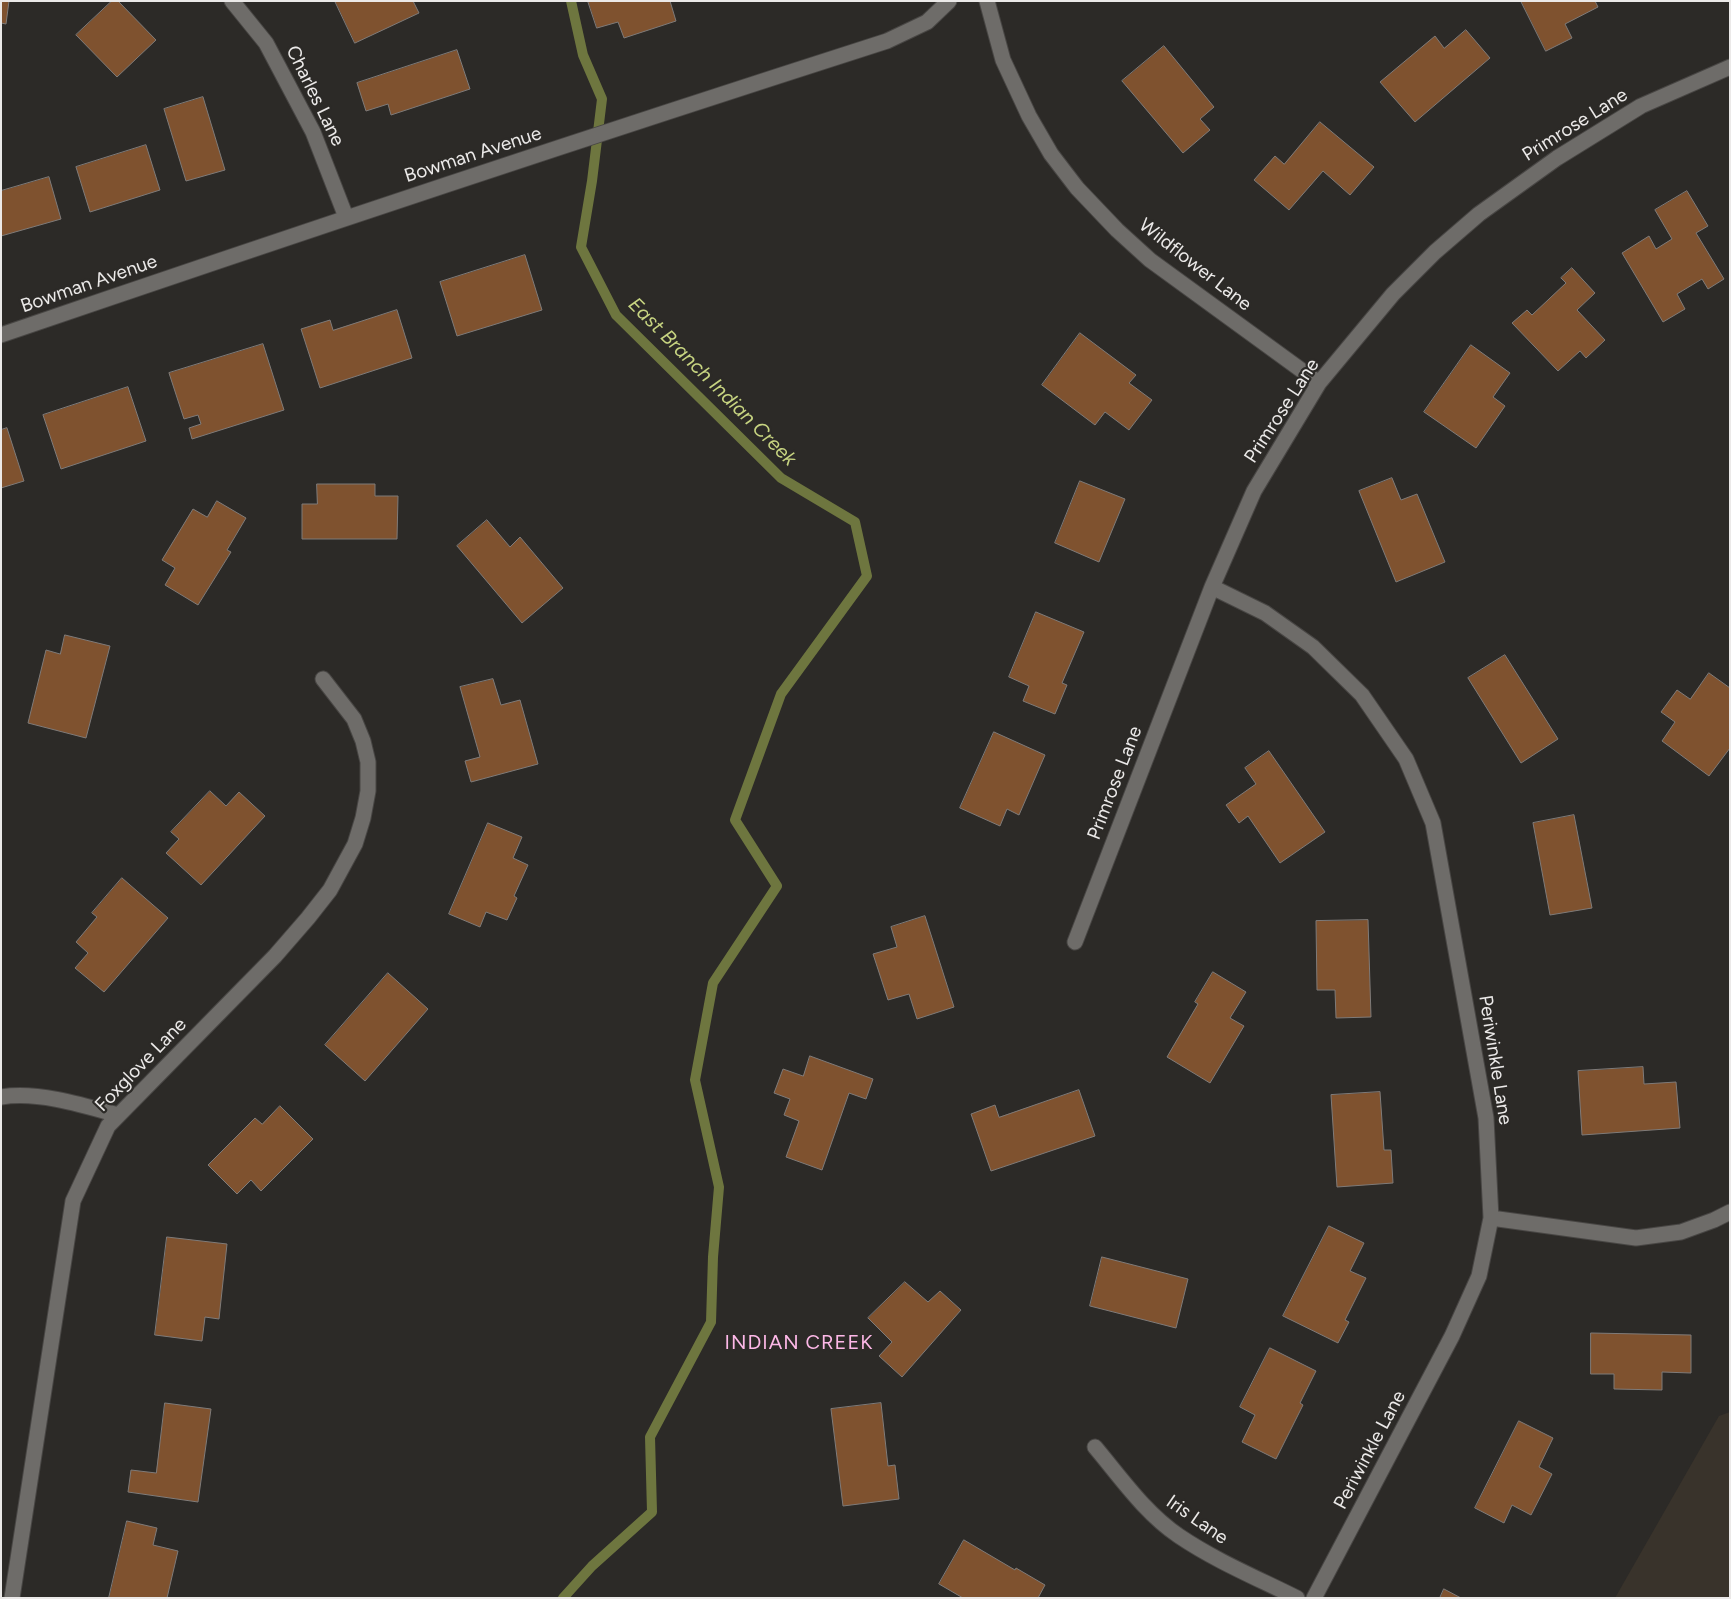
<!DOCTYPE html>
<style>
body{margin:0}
#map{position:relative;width:1731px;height:1599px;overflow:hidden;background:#2c2a27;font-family:Figtree,sans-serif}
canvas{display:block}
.frame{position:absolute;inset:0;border:2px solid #ebe9e8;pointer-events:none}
</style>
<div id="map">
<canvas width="1731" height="1599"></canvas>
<div class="frame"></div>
</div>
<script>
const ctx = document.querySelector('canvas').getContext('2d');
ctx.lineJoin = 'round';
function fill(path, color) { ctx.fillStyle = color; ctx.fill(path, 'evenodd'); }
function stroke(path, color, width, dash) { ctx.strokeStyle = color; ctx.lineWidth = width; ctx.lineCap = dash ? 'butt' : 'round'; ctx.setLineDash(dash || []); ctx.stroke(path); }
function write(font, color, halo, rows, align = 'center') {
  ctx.font = font + ' Figtree,sans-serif'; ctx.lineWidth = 4.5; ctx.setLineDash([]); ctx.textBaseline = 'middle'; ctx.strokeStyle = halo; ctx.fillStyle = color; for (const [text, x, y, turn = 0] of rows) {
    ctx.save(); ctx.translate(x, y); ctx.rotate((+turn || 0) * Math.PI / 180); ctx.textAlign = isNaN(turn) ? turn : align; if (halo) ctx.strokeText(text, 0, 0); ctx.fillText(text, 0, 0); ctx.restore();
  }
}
fill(new Path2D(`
 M1730 1412V1598H1615L1719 1416Z`), '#39332b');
stroke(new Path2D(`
 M563 1598 592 1566 652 1512 650 1437 711 1322 713 1257 719 1187 695 1080 713 983 777 886 735 820 781 694 867 576 855 522 781 478 616 315 581 247 592 181 602 99 583 55 571 1`), '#6e763f', 10);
const building = new Path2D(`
 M1 1H9L6 24 1 23Z
 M112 1H118L156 40 117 77 76 35Z
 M335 1H413L419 13 355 43Z
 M588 1H670L676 21 624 38 618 22 597 28Z
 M1521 1H1595L1598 7 1565 24 1572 38 1546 51Z
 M1466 30 1490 58 1415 122 1380 82 1435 36 1444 48Z
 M1164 46 1214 107 1200 119 1210 130 1183 153 1122 81Z
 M457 50 470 89 391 115 388 104 366 111 357 83Z
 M203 97 225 170 186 181 164 109Z
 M1320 122 1374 167 1350 195 1323 171 1289 210 1254 180 1275 156 1284 164Z
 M146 145 160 190 90 212 76 167Z
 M49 177 61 219 1 236V191Z
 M1687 191 1708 226 1696 233 1724 279 1708 289 1702 279 1677 294 1685 309 1663 322 1622 253 1649 236 1656 249 1672 239 1655 210Z
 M525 255 542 310 457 336 440 282Z
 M1572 268 1595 293 1577 310 1605 340 1586 358 1580 351 1558 371 1512 323 1527 310 1532 315 1566 283 1561 278Z
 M397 310 412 358 320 388 301 329 330 320 333 330Z
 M1080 333 1136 375 1129 383 1152 400 1129 430 1105 412 1095 425 1042 385Z
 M263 344 284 410 192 439 189 428 201 424 198 415 184 419 169 373Z
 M1471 345 1510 373 1493 397 1505 406 1476 448 1424 412Z
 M128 387 146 441 61 469 43 415Z
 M7 428 24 481 1 488V430Z
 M1392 478 1401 500 1417 494 1445 562 1396 582 1359 491Z
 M1080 481 1125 499 1099 562 1055 543Z
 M317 484H375V496H398L397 539H302V504H317Z
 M217 501 246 518 227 550 231 552 198 605 165 585 175 568 162 560 193 509 207 517Z
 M487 520 510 547 520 537 563 588 522 623 457 546Z
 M1036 612 1084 632 1062 683 1067 685 1055 714 1023 701 1029 686 1009 677Z
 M65 635 110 646 86 738 28 723 46 650 60 654Z
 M1505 655 1558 739 1521 763 1468 678Z
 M1709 673 1730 688V748L1709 776 1662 741 1675 722 1661 712 1677 690 1690 699Z
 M493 679 501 705 520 700 538 764 471 782 465 761 480 757 460 687Z
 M994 732 1045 755 1019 815 1007 809 1000 826 960 808Z
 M1269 751 1325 832 1280 863 1248 816 1239 823 1226 805 1256 784 1245 768Z
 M210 791 226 806 239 792 265 816 201 885 166 853 179 839 171 832Z
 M1574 815 1592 908 1550 915 1533 823Z
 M488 823 522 837 513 858 528 865 514 896 517 898 507 920 486 912 480 927 449 914Z
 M122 878 168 918 104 992 75 968 88 953 76 942 97 917 92 913Z
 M925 916 954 1007 917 1019 909 994 888 1000 873 954 897 947 891 927Z
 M1368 920 1371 1017 1336 1018 1335 990H1317L1316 921Z
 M1213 972 1246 992 1230 1018 1244 1026 1210 1083 1167 1057 1198 1004 1195 1002Z
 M388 973 428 1009 365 1081 325 1045Z
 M810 1056 873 1079 866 1099 849 1093 822 1170 786 1157 799 1121 784 1115 790 1099 774 1093 783 1069 803 1076Z
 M1643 1067 1644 1084 1676 1082 1680 1128 1582 1135 1578 1071Z
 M1079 1090 1095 1136 991 1171 971 1114 995 1105 999 1117Z
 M1380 1092 1384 1150H1391L1393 1183 1337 1187 1331 1095Z
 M280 1106 313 1139 261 1191 251 1180 237 1194 208 1165 255 1118 262 1124Z
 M1329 1226 1364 1243 1350 1271 1366 1278 1345 1320 1349 1322 1338 1343 1283 1316Z
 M167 1237 227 1244 219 1319 205 1317 202 1341 155 1335Z
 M1102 1257 1188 1279 1176 1328 1090 1306Z
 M905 1282 928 1302 940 1291 961 1310 902 1377 879 1356 892 1342 868 1318Z
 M1591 1333 1691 1335V1373L1662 1372V1390L1614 1389V1374H1591Z
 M1270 1348 1316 1371 1300 1403 1303 1405 1276 1459 1242 1442 1255 1415 1240 1407Z
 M165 1403 211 1409 198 1502 128 1492 131 1470 156 1473Z
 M881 1403 888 1466 895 1465 899 1499 843 1506 831 1409Z
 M1519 1421 1553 1438 1539 1467 1552 1474 1531 1515 1512 1505 1504 1523 1475 1508Z
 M127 1521 157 1528 153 1545 178 1551 167 1598H109Z
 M964 1540 1015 1570 1016 1568 1045 1585 1038 1598H963L939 1584Z
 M1444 1589 1461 1598H1440Z`);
fill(building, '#7f522f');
stroke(building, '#7f7b79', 1);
const street = new Path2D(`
 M232 1 266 43 313 132 346 217
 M987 1 1003 60 1029 116 1051 154 1077 188 1117 230 1150 260 1319 383
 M1 335C296 234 591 136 887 41L927 22 949 1
 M1212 587 1265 613 1313 647 1362 695 1406 759 1433 823 1486 1118 1491 1218 1479 1276 1452 1336 1314 1598
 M1075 942 1212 587 1254 491 1319 383 1393 294 1435 252 1479 214 1557 158 1641 106 1730 67
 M1 1097C38 1091 83 1105 118 1115
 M1491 1218 1636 1238 1681 1232 1714 1220 1730 1212
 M1095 1447C1121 1478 1145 1513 1179 1536 1216 1561 1257 1578 1297 1598
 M12 1598 73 1201 108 1126 275 956 308 918 330 890 355 844 363 818 368 791V762L363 741 354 719 323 679`);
stroke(street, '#484644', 17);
stroke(street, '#6e6c69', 15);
write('19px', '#ebe9e8', '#2c2a27', [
 ["Charles Lane",315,96,64],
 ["Primrose Lane",1575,125,-32],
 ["Bowman Avenue",473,155,-18],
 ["Wildflower Lane",1195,265,38],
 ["Bowman Avenue",89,284,-19],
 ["Primrose Lane",1282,411,-57],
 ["Primrose Lane",1115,783,-69],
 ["Periwinkle Lane",1495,1060,81],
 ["Foxglove Lane",141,1065,-46],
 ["Periwinkle Lane",1370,1450,-62],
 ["Iris Lane",1197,1520,35]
]);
write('italic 20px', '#c7d481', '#2c2a27', [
 ["East Branch Indian Creek",712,382,45]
]);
ctx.letterSpacing = '1px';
write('20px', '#fdb8e7', '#2c2a27', [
 ["INDIAN CREEK",799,1343]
]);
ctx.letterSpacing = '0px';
</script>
